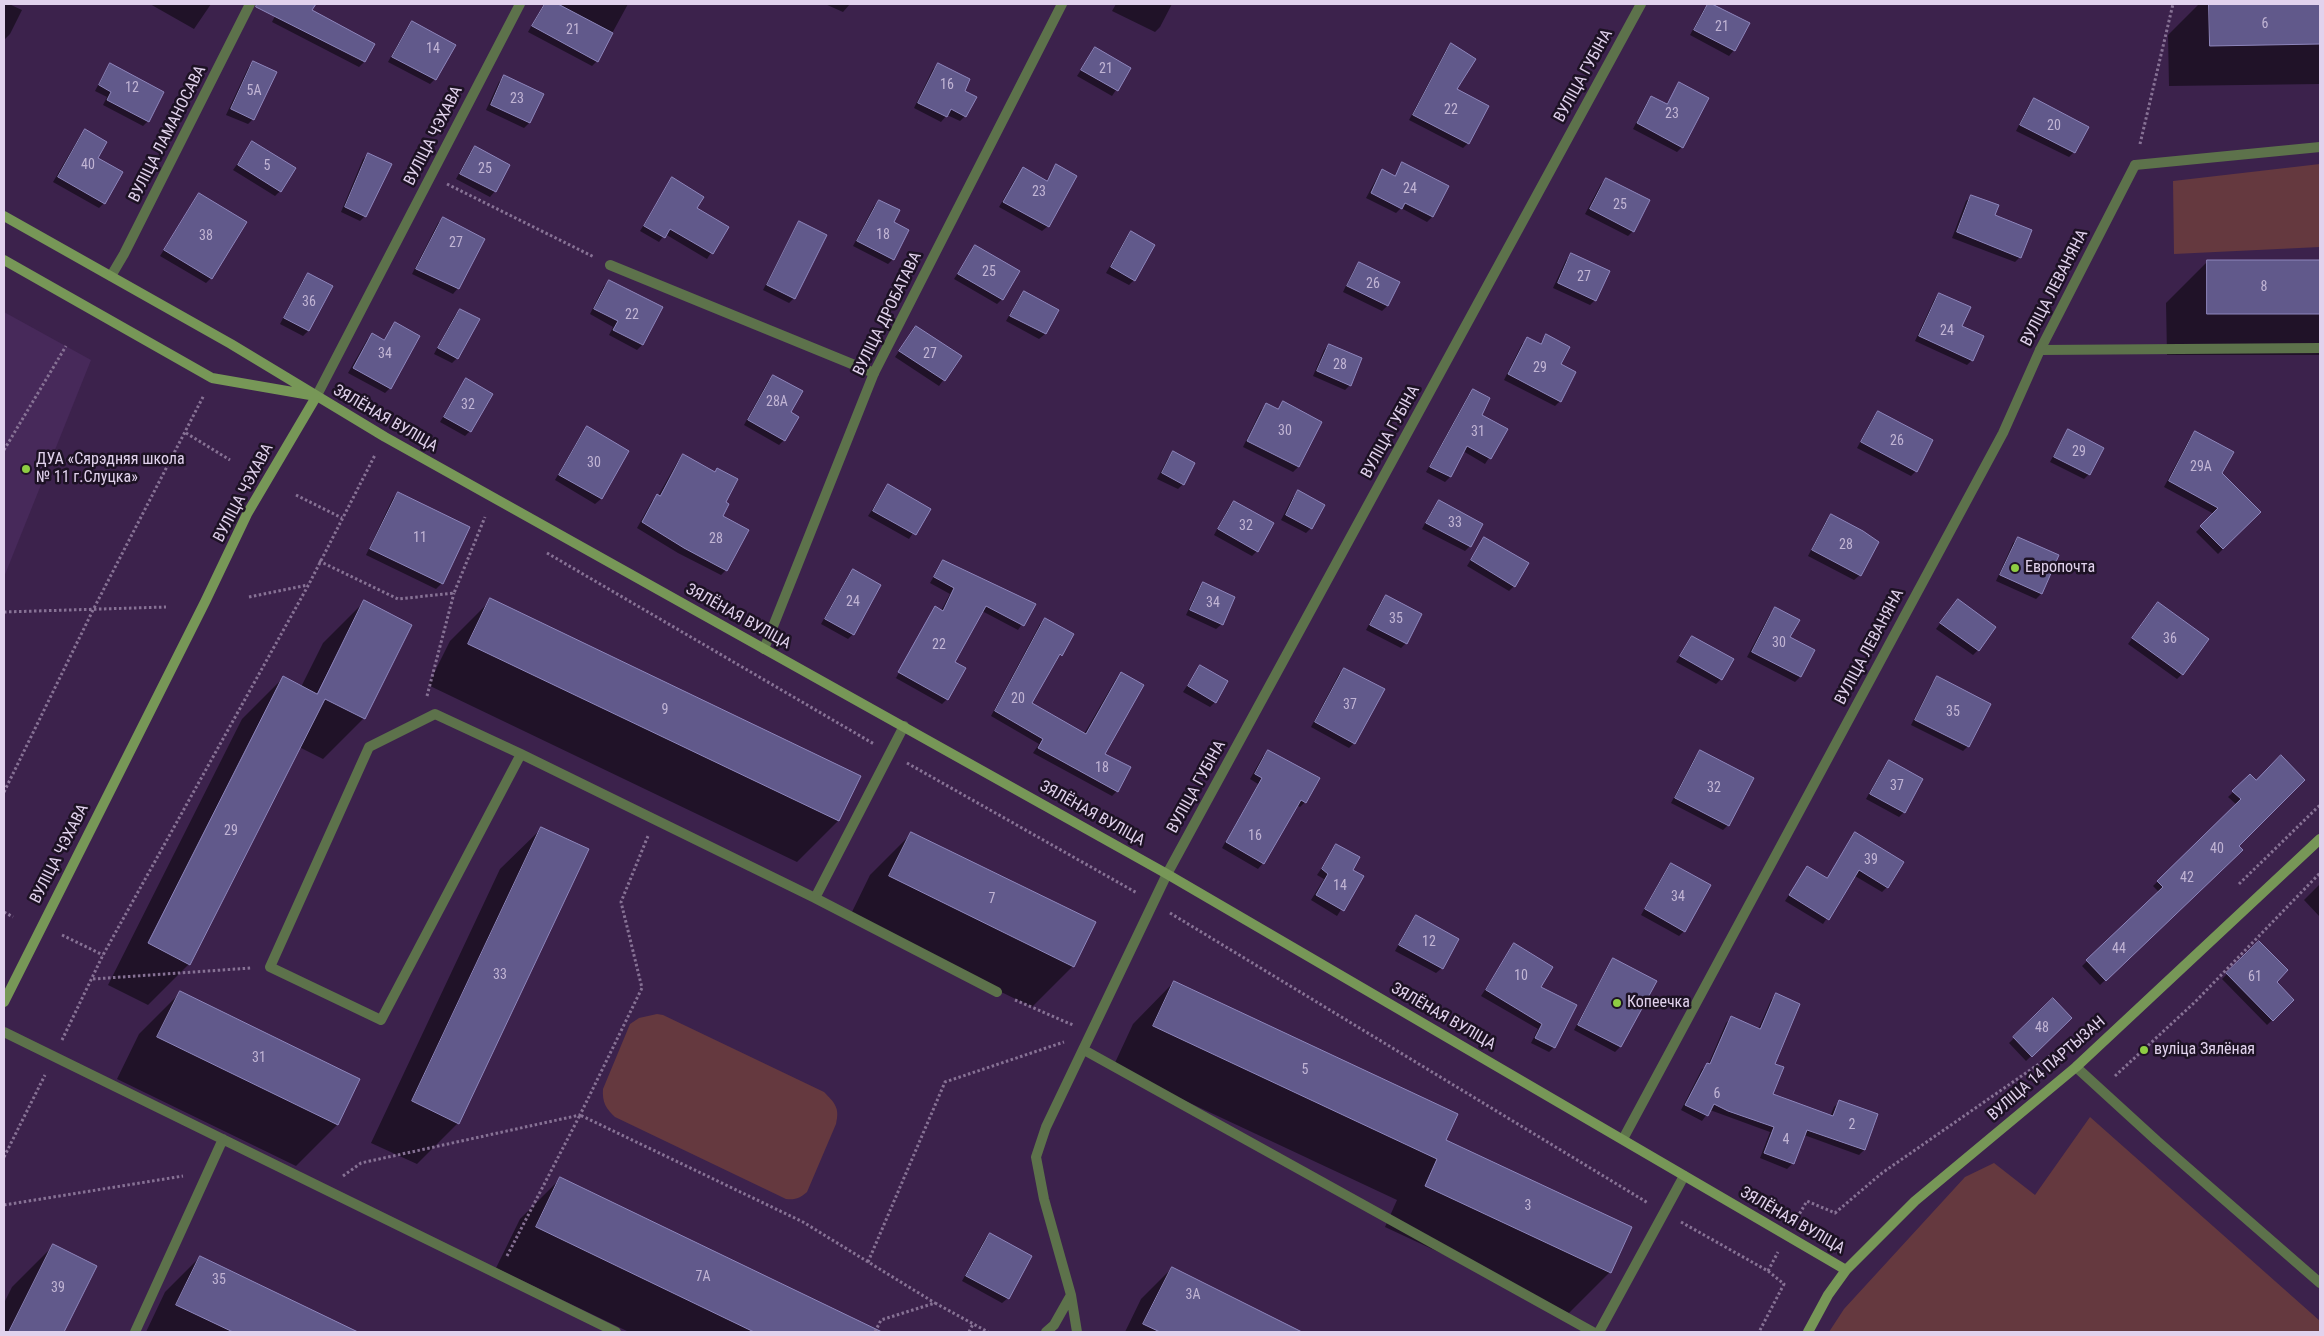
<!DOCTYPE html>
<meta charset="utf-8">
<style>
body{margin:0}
#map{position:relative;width:2324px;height:1336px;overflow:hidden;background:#3c224c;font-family:"Roboto Condensed",sans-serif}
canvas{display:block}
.frame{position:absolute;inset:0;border:5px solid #e1d2ed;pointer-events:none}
</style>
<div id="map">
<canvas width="2324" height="1336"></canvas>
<div class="frame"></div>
</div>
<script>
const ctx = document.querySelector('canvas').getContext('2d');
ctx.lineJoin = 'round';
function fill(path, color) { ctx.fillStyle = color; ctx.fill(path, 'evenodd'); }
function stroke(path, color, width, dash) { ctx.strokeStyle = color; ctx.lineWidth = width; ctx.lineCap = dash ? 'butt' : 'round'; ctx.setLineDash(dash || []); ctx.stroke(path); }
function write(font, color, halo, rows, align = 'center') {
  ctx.font = font + ' "Roboto Condensed",sans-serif'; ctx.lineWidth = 5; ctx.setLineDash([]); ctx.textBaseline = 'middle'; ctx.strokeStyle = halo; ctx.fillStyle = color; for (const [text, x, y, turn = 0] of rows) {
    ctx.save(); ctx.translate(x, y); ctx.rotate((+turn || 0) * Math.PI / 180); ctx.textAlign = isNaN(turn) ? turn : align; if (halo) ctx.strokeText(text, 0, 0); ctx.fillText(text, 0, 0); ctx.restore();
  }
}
fill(new Path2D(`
 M4 312 91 360 4 577Z`), '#47295a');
fill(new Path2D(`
 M2320 164V247L2174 254 2173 181Z
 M657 1014 663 1015 824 1092C835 1103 840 1108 836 1124L807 1192C800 1198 796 1200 786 1199L615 1117C606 1109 602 1102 603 1089L630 1024 639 1018Z
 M2090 1117 2320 1321V1332H1829L1844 1309 1965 1177 1994 1163 2035 1195Z`), '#65393f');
fill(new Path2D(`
 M4 4H9L22 10 10 34 5 39Z
 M150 4H211L194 29Z
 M281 4H314L311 11 364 62 359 67 272 22Z
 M544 4H628L597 61 592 66 528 32Z
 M825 4H850L843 12Z
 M1116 4H1172L1160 27 1155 32 1112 11Z
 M1709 4 1748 24 1734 50 1729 56 1690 35 1704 9Z
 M2199 4H2320V84L2169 86 2168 35Z
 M412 23 435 79 430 84 388 62 407 28Z
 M1451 45 1455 90 1468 143 1463 148 1409 120 1446 50Z
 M1095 49 1130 69 1112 96 1077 76Z
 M253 62V119L248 124 226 115 248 68Z
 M939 64 963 91 965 116 960 121 947 115 941 122 914 108 933 69Z
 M111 65 148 121 143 126 103 105 107 97 95 91 106 70Z
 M504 77 529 123 524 128 486 110 499 82Z
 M1679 84 1682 147 1677 152 1633 129 1647 102 1652 97 1666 105Z
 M2034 100 2074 152 2069 157 2016 131 2029 105Z
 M85 131 96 158 104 203 99 208 53 182 80 136Z
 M252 143 280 191 275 196 233 170Z
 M475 148 495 191 490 197 456 179 470 153Z
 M368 154 365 216 360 221 341 212 363 159Z
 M1403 164 1448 186 1432 217 1427 222 1401 208 1396 213 1366 198 1378 176 1383 171 1394 177Z
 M1057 166 1076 177 1048 226 1042 231 999 207 1018 174 1023 169 1045 182Z
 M673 179 696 209 727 228 707 259 665 234 659 242 640 231Z
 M1606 179 1633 231 1628 236 1585 214 1601 184Z
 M200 194 211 278 206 283 160 256Z
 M1972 196 1993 216 2020 257 2015 262 1952 238 1966 201Z
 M879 201 892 222 893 259 888 264 853 246 874 206Z
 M443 218 458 288 453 294 412 274 438 223Z
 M800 222 794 298 789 303 763 290 795 228Z
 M1131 233 1134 280 1129 285 1106 273 1126 238Z
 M975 247 1002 299 997 304 954 279Z
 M1571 255 1595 300 1590 305 1553 288 1566 260Z
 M2320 261V355H2167L2166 303 2207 262Z
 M1359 264 1387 306 1382 311 1343 292 1354 269Z
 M308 275V331L303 336 280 324 303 280Z
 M610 281 661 308 642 345 637 350 609 335 613 327 590 314 604 286Z
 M1024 293 1057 310 1045 334 1039 339 1006 321 1019 298Z
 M1939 294 1961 327 1972 360 1967 365 1915 341 1934 300Z
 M460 310 457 358 452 363 434 354 455 315Z
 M395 323 390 388 385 393 348 373 367 340 372 335 383 341Z
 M916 327 960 357 939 386 895 357Z
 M1546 336 1560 365V401L1555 406 1504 380 1522 344 1528 338 1539 345Z
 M1329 345 1350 385 1345 390 1313 376 1324 350Z
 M774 376 789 413 784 440 779 445 744 425 768 381Z
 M466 380 470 431 465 436 440 422Z
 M1473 391 1480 415 1507 430 1485 464 1463 451 1450 477 1445 482 1426 472 1468 396Z
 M1283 403 1321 422 1298 467 1293 472 1243 447 1261 410 1266 405 1277 410Z
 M1878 413 1916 471 1911 476 1857 448 1873 418Z
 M588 428 628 451 601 499 595 504 555 480 582 433Z
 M2069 431 2089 474 2084 479 2050 462 2064 436Z
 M2195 433 2221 474 2260 512 2218 554 2196 532 2214 514 2164 487 2190 438Z
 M1173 453 1183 484 1178 489 1157 479 1168 458Z
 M683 456 714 473 718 469 724 503 721 517 726 570 721 575 678 553 637 528 652 501 658 496 678 461Z
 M888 485 929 509 909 539 868 516Z
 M1298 492 1311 528 1306 533 1281 520 1293 497Z
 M398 493 469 528 442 583 436 589 366 555 393 498Z
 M1234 502 1257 551 1252 556 1214 535 1229 507Z
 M1439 502 1470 546 1465 551 1422 529 1434 507Z
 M1831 516 1860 575 1854 580 1808 556 1826 521Z
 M2018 538 2058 556 2041 594 2036 599 1996 581 2013 543Z
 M1484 539 1514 586 1509 591 1467 566Z
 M943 561 1035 605 1018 630 982 611 954 662 947 699 942 704 894 677 896 678 933 612H931L935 608 941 611 950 594 930 583Z
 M853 570V634L848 639 821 624 848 576Z
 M1203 584 1222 624 1216 629 1186 615 1198 589Z
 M1386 597 1406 643 1401 648 1366 630 1381 602Z
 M491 600 838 821 797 862 428 685 450 641Z
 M364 602V718L323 759 299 747 189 964 148 1005 108 985 242 719 283 678 301 687 323 643Z
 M1953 606 1978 650 1973 655 1936 629Z
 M1775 609 1789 638 1813 650 1800 677 1795 682 1747 657 1770 614Z
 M2153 609 2182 674 2177 679 2128 644Z
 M1045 619 1072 635 1031 703 1084 734 1116 679 1121 674 1103 754 1117 791 1112 796 1033 753 1039 744 991 716 1040 624Z
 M1692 637 1721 679 1716 684 1676 662Z
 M1200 666 1215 702 1210 707 1183 692Z
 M1344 669 1354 743 1349 748 1311 727 1339 674Z
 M1937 678 1968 746 1963 751 1911 725 1932 683Z
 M1268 751 1305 802 1300 807 1296 805 1263 863 1258 869 1222 848 1258 784 1250 779 1263 756Z
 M1700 752 1728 825 1723 830 1671 803 1695 757Z
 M1889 762 1904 812 1899 817 1866 799 1884 767Z
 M2250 776 2237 846 2241 850 2100 985 2082 966 2159 892 2153 886 2237 805 2228 797Z
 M542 828 458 1123 417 1164 371 1143 500 869Z
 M911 834 1073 966 1032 1007 849 918 870 875Z
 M1855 834 1887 887 1882 892 1855 876 1823 924 1785 901 1807 867 1826 879Z
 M1337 845 1351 870 1362 877 1337 916 1311 900 1324 879 1317 875Z
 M1671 864 1684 931 1679 936 1641 915 1666 870Z
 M2320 884V917L2304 900Z
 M1416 917 1457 940 1442 968 1436 973 1395 951 1411 922Z
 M2259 942 2275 982 2293 1000 2267 1025 2222 979Z
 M1514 945 1539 987 1554 1047 1549 1052 1531 1043 1538 1029 1481 996Z
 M1614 960 1620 1047 1615 1052 1574 1030 1609 965Z
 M1174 982 1445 1140 1610 1272 1569 1313 1385 1227 1397 1200 1113 1067 1133 1024Z
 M180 993 337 1125 296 1166 117 1079 139 1034Z
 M1776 995 1772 1094 1830 1117 1834 1107 1839 1102 1876 1115 1864 1150 1859 1155 1804 1135 1792 1164 1787 1169 1760 1158 1770 1132 1710 1110 1702 1121 1681 1110 1702 1069 1708 1065 1726 1023 1731 1018 1758 1030 1771 1000Z
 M2053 1000 2070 1018 2026 1061 2009 1043Z
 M561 1178 868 1327 865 1332H629L496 1268 520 1219Z
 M990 1234 1008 1298 1002 1303 962 1281 985 1239Z
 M53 1246 95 1266 62 1332H4V1303L12 1287Z
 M200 1257 356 1332H146L165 1292Z
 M1172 1268 1299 1332H1125L1141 1299Z`), '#0007');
const building = new Path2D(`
 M257 4H316L312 10 375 44 365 62 256 7Z
 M545 4H558L613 33 598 62 532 26Z
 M1708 4H1712L1750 23 1735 51 1694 30Z
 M2209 4H2320V44L2210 46Z
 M412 21 456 45 436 80 392 57Z
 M1451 43 1476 59 1457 89 1489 106 1469 144 1413 115Z
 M1095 47 1131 68 1118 91 1081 70Z
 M253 61 277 72 254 120 231 109Z
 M110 63 164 92 149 122 107 100 111 92 99 85Z
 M938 63 970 79 965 91 977 97 966 117 951 109 947 117 918 103Z
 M504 75 544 94 530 123 491 105Z
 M1679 82 1709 98 1683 148 1637 123 1651 96 1667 104Z
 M2034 98 2089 127 2075 153 2020 125Z
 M85 129 107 142 98 158 123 172 105 204 58 177Z
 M252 141 296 168 281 192 238 165Z
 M475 146 510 165 496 192 460 174Z
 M368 153 392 164 366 217 345 207Z
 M1402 162 1449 186 1433 217 1405 203 1402 209 1371 193 1382 169 1395 176Z
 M1056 164 1077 176 1049 227 1003 202 1023 167 1047 181Z
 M672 177 704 197 697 208 729 227 713 254 670 229 665 238 644 226Z
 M1606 178 1650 200 1634 232 1590 209Z
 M199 193 247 222 212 279 164 250Z
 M1971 195 1999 205 1995 215 2032 230 2021 258 1957 232Z
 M879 200 900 210 894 222 909 230 894 260 857 241Z
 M443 217 485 239 459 289 416 269Z
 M799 221 827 235 795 299 767 285Z
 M1131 231 1155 245 1135 281 1111 267Z
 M975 245 1020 271 1003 300 958 274Z
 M1571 253 1610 271 1596 301 1558 283Z
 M2207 260H2320V314H2207Z
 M1359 262 1400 282 1388 306 1347 286Z
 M308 273 333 286 309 331 284 318Z
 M609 280 663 307 643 345 613 330 618 321 594 309Z
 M1024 291 1059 310 1046 334 1010 316Z
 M1939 293 1971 307 1962 326 1984 336 1973 361 1919 336Z
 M460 309 480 319 458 359 438 348Z
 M395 322 420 336 391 389 353 368 372 333 384 340Z
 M916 326 962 356 945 381 899 351Z
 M1546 334 1570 347 1561 364 1576 372 1561 402 1508 374 1527 337 1541 344Z
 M1329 344 1362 358 1351 386 1317 371Z
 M773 375 803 391 791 412 799 417 785 441 748 420Z
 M466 378 493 394 471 432 444 417Z
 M1473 389 1490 398 1482 415 1508 429 1491 459 1467 446 1451 477 1430 467Z
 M1283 401 1322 422 1299 467 1247 441 1266 403 1278 409Z
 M1878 411 1933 440 1917 472 1861 442Z
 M587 426 629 451 602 499 559 475Z
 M2068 429 2104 448 2090 475 2054 457Z
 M2195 431 2234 452 2222 473 2261 512 2223 549 2200 526 2218 508 2169 481Z
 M1173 451 1195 463 1184 485 1162 473Z
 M683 454 715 472 717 468 738 479 726 502 729 504 723 516 749 530 727 571 684 548 642 522 657 494 660 496Z
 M888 484 931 509 916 535 873 511Z
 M1298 490 1325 505 1312 529 1286 515Z
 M398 492 470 527 443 584 370 549Z
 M1439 500 1483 524 1471 547 1426 523Z
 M1234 501 1274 523 1258 552 1218 529Z
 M1831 514 1863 531 1879 542 1861 576 1812 550Z
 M1484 537 1529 563 1515 587 1471 560Z
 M2018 537 2059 555 2042 594 2000 575Z
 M943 560 1036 604 1024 626 986 606 955 662 966 668 948 700 898 672 935 606 943 611 954 588 934 577Z
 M853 569 881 585 854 635 825 619Z
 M1203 582 1235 597 1223 625 1190 610Z
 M1386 595 1422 614 1407 644 1370 625Z
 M490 598 861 776 839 821 468 644Z
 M1958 599 1996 627 1979 651 1940 623Z
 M364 600 412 625 365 719 325 699 190 965 148 943 283 676 317 694Z
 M2158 602 2209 639 2183 675 2132 638Z
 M1775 607 1800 620 1790 637 1815 650 1801 677 1752 652Z
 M1045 618 1074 634 1062 656 1060 654 1032 703 1086 734 1121 672 1144 685 1105 754 1131 767 1118 792 1038 748 1043 739 995 711Z
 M1692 636 1734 659 1722 680 1680 656Z
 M1200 665 1228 681 1216 703 1188 686Z
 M1344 668 1385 689 1355 744 1315 722Z
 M1937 676 1991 704 1969 747 1915 720Z
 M1268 750 1320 778 1306 803 1301 800 1264 864 1226 842 1262 778 1255 774Z
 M1700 750 1754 778 1729 826 1675 798Z
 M2281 755 2305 780 2239 846 2243 850 2106 981 2086 960 2163 887 2157 881 2241 799 2232 791 2250 774 2256 780Z
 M1889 760 1923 779 1905 813 1870 794Z
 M541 827 589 849 459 1124 412 1101Z
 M911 832 1096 922 1074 967 889 876Z
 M1855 832 1904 862 1888 888 1859 870 1829 920 1789 895 1807 866 1827 878Z
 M1336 844 1360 857 1353 870 1364 876 1344 911 1316 895 1328 874 1322 869Z
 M1671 863 1711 885 1685 932 1645 909Z
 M1416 915 1459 939 1443 969 1399 945Z
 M2259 941 2288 970 2277 982 2294 1000 2273 1021 2226 973Z
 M1514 943 1553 967 1541 987 1577 1005 1555 1048 1535 1038 1542 1024 1486 990Z
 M1613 958 1657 981 1621 1047 1578 1025Z
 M1174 981 1458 1114 1446 1140 1632 1227 1611 1273 1425 1186 1437 1159 1153 1026Z
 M180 991 360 1079 338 1125 157 1037Z
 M1776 993 1800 1004 1775 1064 1784 1067 1773 1094 1833 1116 1839 1100 1878 1114 1865 1150 1807 1130 1794 1164 1764 1153 1774 1127 1728 1111 1714 1104 1708 1116 1685 1105 1707 1063 1710 1064 1731 1016 1760 1029Z
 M2053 998 2072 1018 2032 1057 2013 1037Z
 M560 1177 882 1332H754L536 1227Z
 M990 1233 1032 1256 1009 1299 966 1276Z
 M53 1244 97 1266 64 1332H9Z
 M200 1256 358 1332H233L176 1305Z
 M1172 1267 1302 1332H1160L1143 1324Z`);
fill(building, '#61598b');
stroke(building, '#8e86bc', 1);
stroke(new Path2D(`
 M2140 144 2173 4
 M447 184 594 257
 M186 433 230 460
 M4 450 66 346
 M296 495 342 518
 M547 553 874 744
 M319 561 398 599 454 593 485 517
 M249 597 308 585
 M4 612 166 607
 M427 696 454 593
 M907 763 1137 893
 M4 792 93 610 204 395
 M2239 884 2320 805
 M4 912 13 917
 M1170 913 1648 1203
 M62 935 103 955
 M93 979 251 968
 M1015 1000 1073 1025
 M62 1040 103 955 309 584 375 455
 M2115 1076 2195 1002 2320 873
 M4 1157 45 1075
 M343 1176 361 1163 580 1115 642 988 621 902 648 836
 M4 1205 183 1176
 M1797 1218 1807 1201 1835 1213 1882 1173 2069 1043
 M1681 1222 1768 1271 1784 1284 1759 1332
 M507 1256 580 1115 803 1222 935 1303
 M868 1262 945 1082 1064 1042
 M1768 1271 1778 1252
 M875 1332 881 1320 935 1303 988 1332
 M969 1332 973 1324`), '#877295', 3, [2.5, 2.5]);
stroke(new Path2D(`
 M2135 165 2320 147
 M610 265 874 373
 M2040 350 2320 348
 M521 754 381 1020 270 967 369 747 435 714 521 754 815 898 904 726
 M815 898 997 992
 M4 1032 616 1332
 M1084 1050 1593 1332
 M2076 1067 2157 1141 2320 1283
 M135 1332 223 1139
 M1046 1332 1054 1325 1071 1295
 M1077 1332 1071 1295 1044 1199 1036 1157 1046 1127 1167 874
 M1599 1332 1684 1176`), '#5d724b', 10);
stroke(new Path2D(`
 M111 276 124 254 250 4
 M316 397 520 4
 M764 649 874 373 1062 4
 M1167 874 1641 4
 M1623 1139 2003 433 2040 350 2135 165`), '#5d724b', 10);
stroke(new Path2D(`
 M4 216 231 344 385 437 1167 874 1846 1270
 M4 260 212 378 310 395
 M4 1002 205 602 247 514 316 397
 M1808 1332 1828 1295 1846 1270 1915 1201 2076 1067 2320 839`), '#779757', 10);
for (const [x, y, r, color] of [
 [26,469,5,"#8ecd43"],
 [2015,568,5,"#8ecd43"],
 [1617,1003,5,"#8ecd43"],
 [2144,1050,5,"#8ecd43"]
]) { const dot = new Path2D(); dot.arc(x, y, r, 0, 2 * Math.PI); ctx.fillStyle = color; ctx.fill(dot); stroke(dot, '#1d1224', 2); }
write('14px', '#c1b4d4', null, [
 ["6",2265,24],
 ["21",1722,27],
 ["21",573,30],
 ["14",433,49],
 ["21",1106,69],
 ["16",947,85],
 ["12",132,88],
 ["5А",254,91],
 ["23",517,99],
 ["22",1451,110],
 ["23",1672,114],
 ["20",2054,126],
 ["40",88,165],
 ["5",267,166],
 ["25",485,169],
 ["24",1410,189],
 ["23",1039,192],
 ["25",1620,205],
 ["18",883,235],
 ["38",206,236],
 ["27",456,243],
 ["25",989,272],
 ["27",1584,277],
 ["26",1373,284],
 ["8",2264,287],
 ["36",309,302],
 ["22",632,315],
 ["24",1947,331],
 ["34",385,354],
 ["27",930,354],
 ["28",1340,365],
 ["29",1540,368],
 ["28А",777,402],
 ["32",468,405],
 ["30",1285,431],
 ["31",1478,432],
 ["26",1897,441],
 ["29",2079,452],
 ["30",594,463],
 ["29А",2201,467],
 ["33",1455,523],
 ["32",1246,526],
 ["11",420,538],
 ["28",716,539],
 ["28",1846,545],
 ["24",853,602],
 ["34",1213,603],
 ["35",1396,619],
 ["36",2170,639],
 ["30",1779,643],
 ["22",939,645],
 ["20",1018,699],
 ["37",1350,705],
 ["9",665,710],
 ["35",1953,712],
 ["18",1102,768],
 ["37",1897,786],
 ["32",1714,788],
 ["29",231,831],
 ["16",1255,836],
 ["40",2217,849],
 ["39",1871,860],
 ["42",2187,878],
 ["14",1340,886],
 ["34",1678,897],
 ["7",992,899],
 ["12",1429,942],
 ["44",2119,949],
 ["33",500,975],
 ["10",1521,976],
 ["61",2255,977],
 ["48",2042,1028],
 ["31",259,1058],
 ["5",1305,1070],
 ["6",1717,1094],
 ["2",1852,1125],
 ["4",1786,1140],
 ["3",1528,1206],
 ["7А",703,1277],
 ["35",219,1280],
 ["39",58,1288],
 ["3А",1193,1295]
]);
write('16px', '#e1d2ed', '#1d1224', [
 ["ВУЛІЦА ГУБІНА",1584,76,-61],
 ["ВУЛІЦА ЛАМАНОСАВА",168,134,-63],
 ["ВУЛІЦА ЧЭХАВА",434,136,-63],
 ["ВУЛІЦА ЛЕВАНЯНА",2055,288,-63],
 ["ВУЛІЦА ДРОБАТАВА",888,314,-64],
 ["ЗЯЛЁНАЯ ВУЛІЦА",385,419,30],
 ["ВУЛІЦА ГУБІНА",1391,432,-61],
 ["ВУЛІЦА ЧЭХАВА",244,493,-62],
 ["ЗЯЛЁНАЯ ВУЛІЦА",738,617,29],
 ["ВУЛІЦА ЛЕВАНЯНА",1870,647,-62],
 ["ВУЛІЦА ГУБІНА",1197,787,-61],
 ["ЗЯЛЁНАЯ ВУЛІЦА",1092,814,29],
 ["ВУЛІЦА ЧЭХАВА",60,854,-63],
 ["ЗЯЛЁНАЯ ВУЛІЦА",1443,1017,30],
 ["ВУЛІЦА 14 ПАРТЫЗАН",2047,1069,-41],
 ["ЗЯЛЁНАЯ ВУЛІЦА",1792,1221,30]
]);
write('16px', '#e1d2ed', '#1d1224', [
 ["ДУА «Сярэдняя школа",36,460],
 ["№ 11 г.Слуцка»",36,478],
 ["Европочта",2025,568],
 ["Копеечка",1627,1003],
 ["вуліца Зялёная",2154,1050]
], 'left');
</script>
